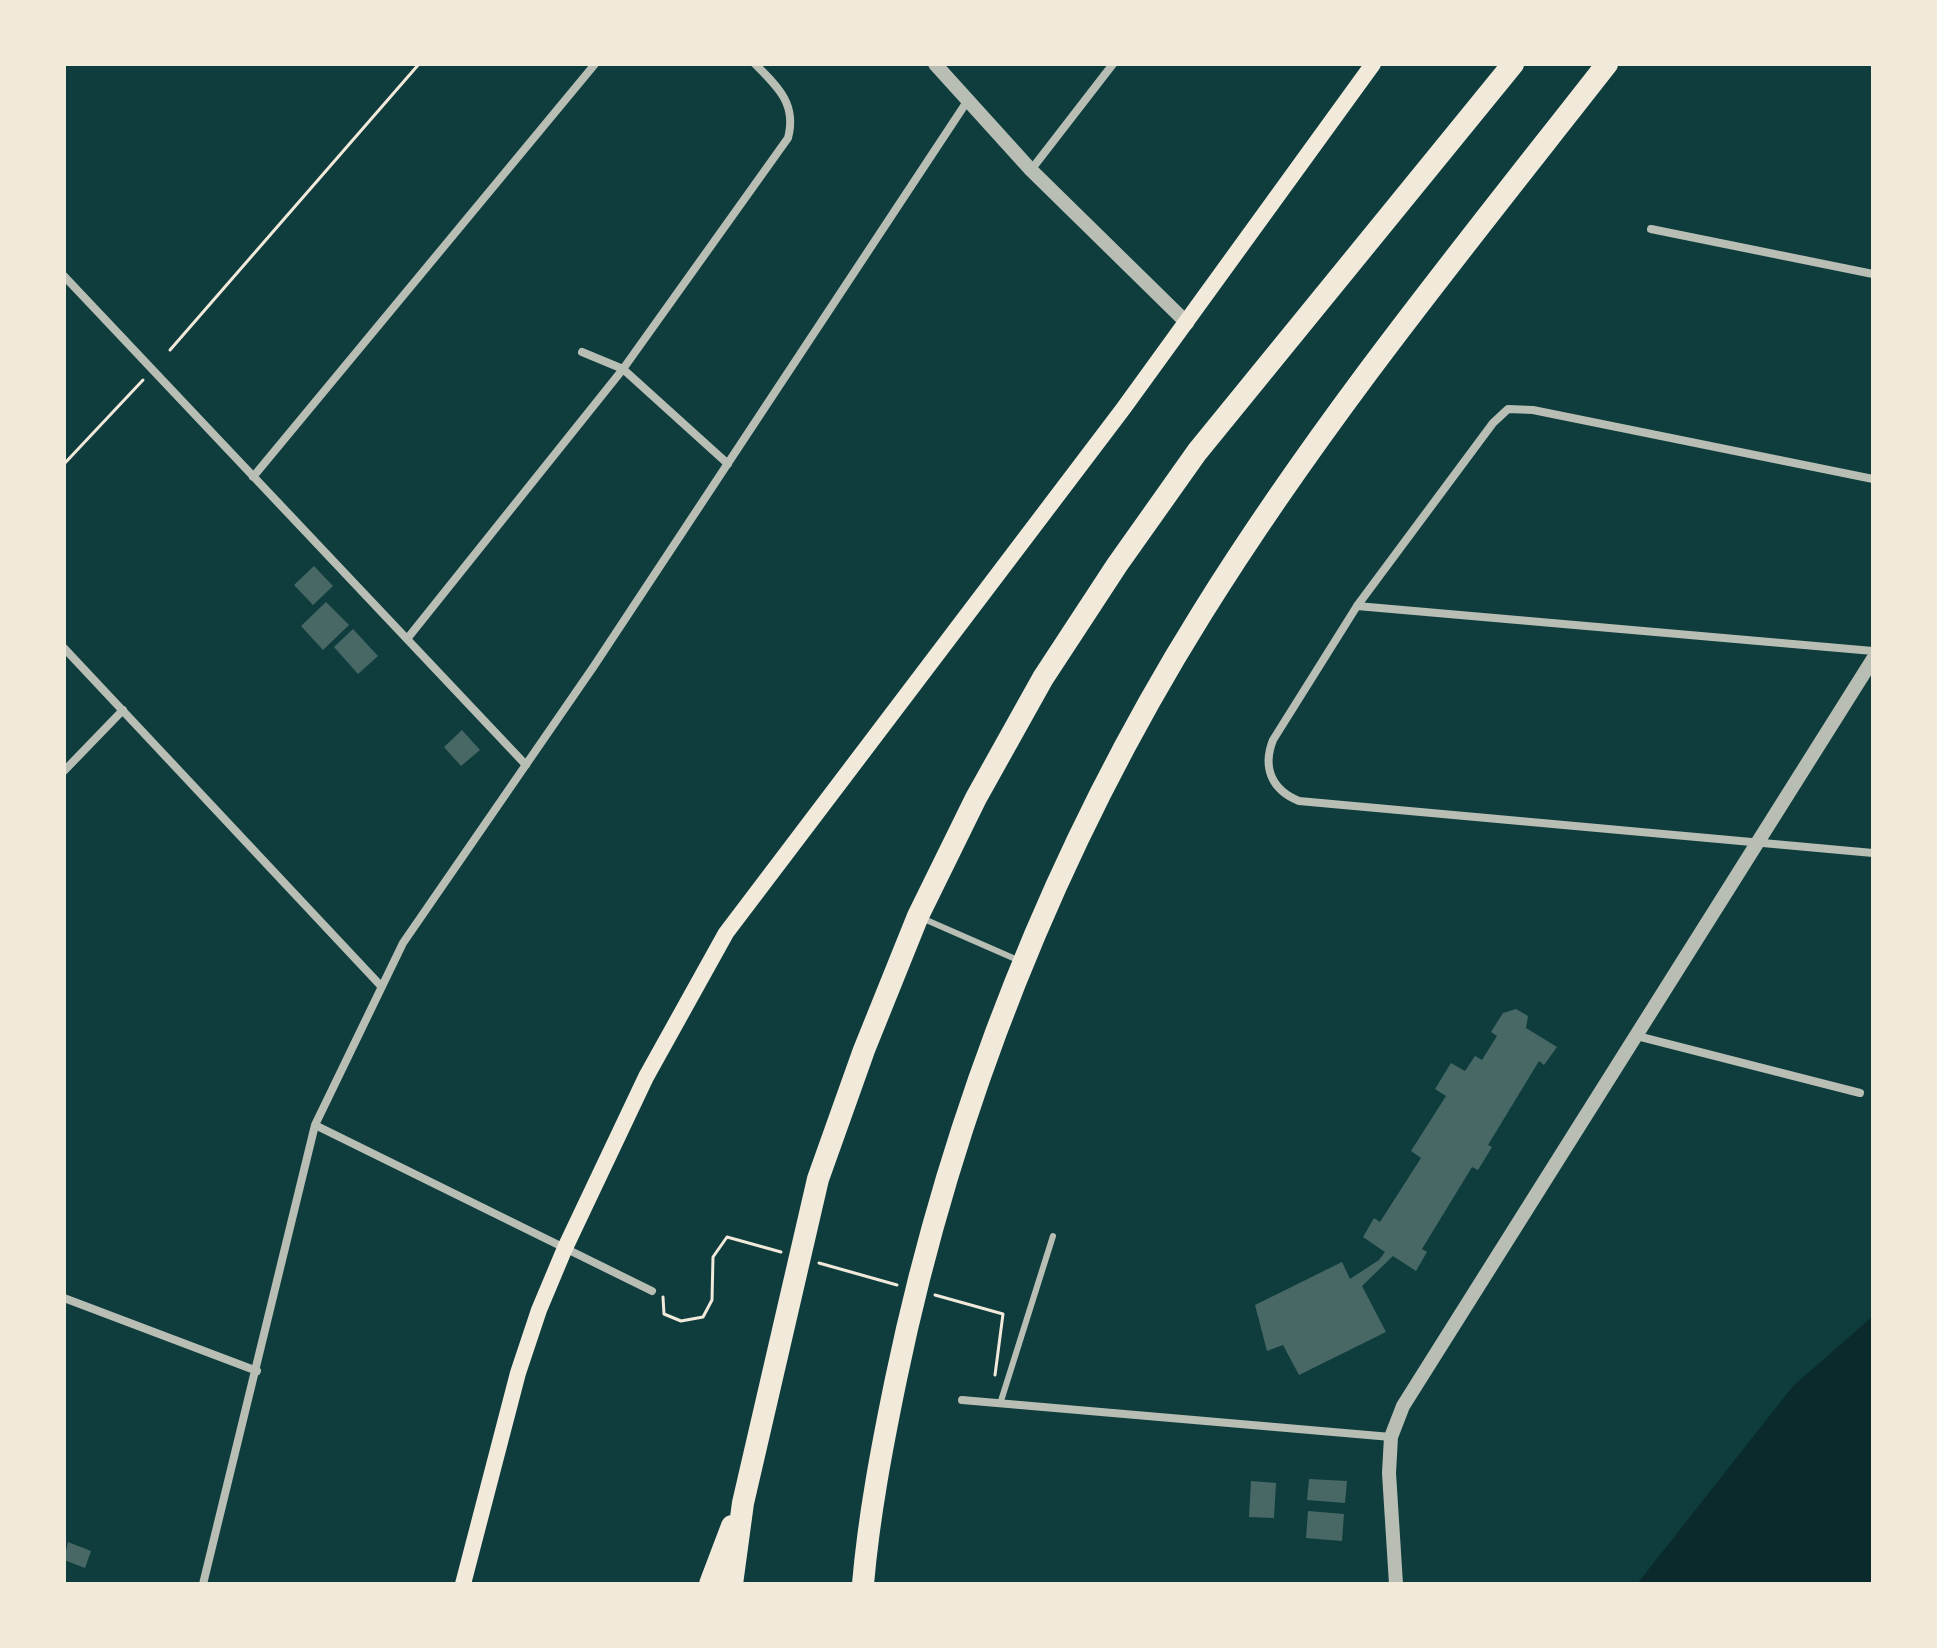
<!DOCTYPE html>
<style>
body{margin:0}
#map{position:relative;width:1937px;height:1648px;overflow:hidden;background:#0f3d3e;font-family:Karla,sans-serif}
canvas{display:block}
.frame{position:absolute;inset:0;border:66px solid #f1e9da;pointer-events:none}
</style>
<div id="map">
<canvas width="1937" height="1648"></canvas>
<div class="frame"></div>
</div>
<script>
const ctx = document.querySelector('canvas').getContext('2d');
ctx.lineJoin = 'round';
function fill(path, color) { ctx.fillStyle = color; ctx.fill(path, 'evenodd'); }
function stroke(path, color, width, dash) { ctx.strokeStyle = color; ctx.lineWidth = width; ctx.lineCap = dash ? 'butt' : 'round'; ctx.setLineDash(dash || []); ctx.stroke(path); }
fill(new Path2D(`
 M1873 1316V1584H1637L1793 1386Z`), '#0a2a2b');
fill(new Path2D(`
 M314 566 333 586 313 605 294 585Z
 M326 602 349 625 323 650 301 626Z
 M353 629 378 656 358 674 334 647Z
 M462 730 480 750 461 766 444 747Z
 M1516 1009 1528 1016 1526 1028 1557 1047 1544 1065 1539 1061 1488 1145 1492 1147 1478 1170 1472 1167 1422 1249 1427 1252 1416 1271 1393 1256 1362 1286 1386 1332 1299 1375 1283 1345 1267 1351 1255 1305 1342 1262 1350 1279 1379 1260 1385 1252 1363 1237 1374 1218 1380 1222 1421 1158 1411 1151 1446 1096 1435 1089 1451 1063 1465 1071 1475 1056 1482 1060 1497 1036 1491 1032 1503 1013Z
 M1309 1479 1347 1481 1345 1503 1307 1500Z
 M1251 1481 1276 1483 1274 1518 1249 1517Z
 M1308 1511 1344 1514 1342 1541 1306 1538Z
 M68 1542 91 1551 85 1568 64 1560Z`), '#486865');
stroke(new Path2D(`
 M170 350 419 64
 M64 464 143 380
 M819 1263 897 1285
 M935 1295 1003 1314 995 1375
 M663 1297 664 1314 681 1321 703 1317 712 1300 713 1257 727 1237 781 1252`), '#f1e9da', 3);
stroke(new Path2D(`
 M924 919 1020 961
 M1000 1404 1053 1236`), '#b8beb3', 6);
stroke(new Path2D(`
 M1031 170 1113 64
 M1651 229 1873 274
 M64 276 526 765
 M582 352 623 369 728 464
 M253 477 595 64
 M1873 479 1533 410 1508 409 1493 423 1357 606 1273 740C1262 768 1272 790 1299 801L1873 853
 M1357 606 1873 651
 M407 639 623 369 788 138C797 104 778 87 755 64
 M64 648 381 986
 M64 771 123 710
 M1637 1036 1860 1093
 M315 1125 652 1291
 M64 1298 257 1371
 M962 1400 1391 1437
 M203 1584 315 1125 403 943 594 666 968 100`), '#b8beb3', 8);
stroke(new Path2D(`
 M935 64 1031 170 1187 323
 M1396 1584 1389 1473 1391 1437 1403 1406 1873 659`), '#b8beb3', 14);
stroke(new Path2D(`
 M463 1584 518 1373 539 1310 565 1248 646 1077 726 933 1123 409 1373 64`), '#f1e9da', 16);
stroke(new Path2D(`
 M710 1584 732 1526
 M732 1584 743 1503 818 1179 864 1050 918 916 976 798 1043 678 1117 565 1197 452 1513 64
 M863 1584C869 1515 882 1447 896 1379 952 1109 1056 847 1202 613 1322 420 1467 243 1607 64`), '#f1e9da', 22);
</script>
